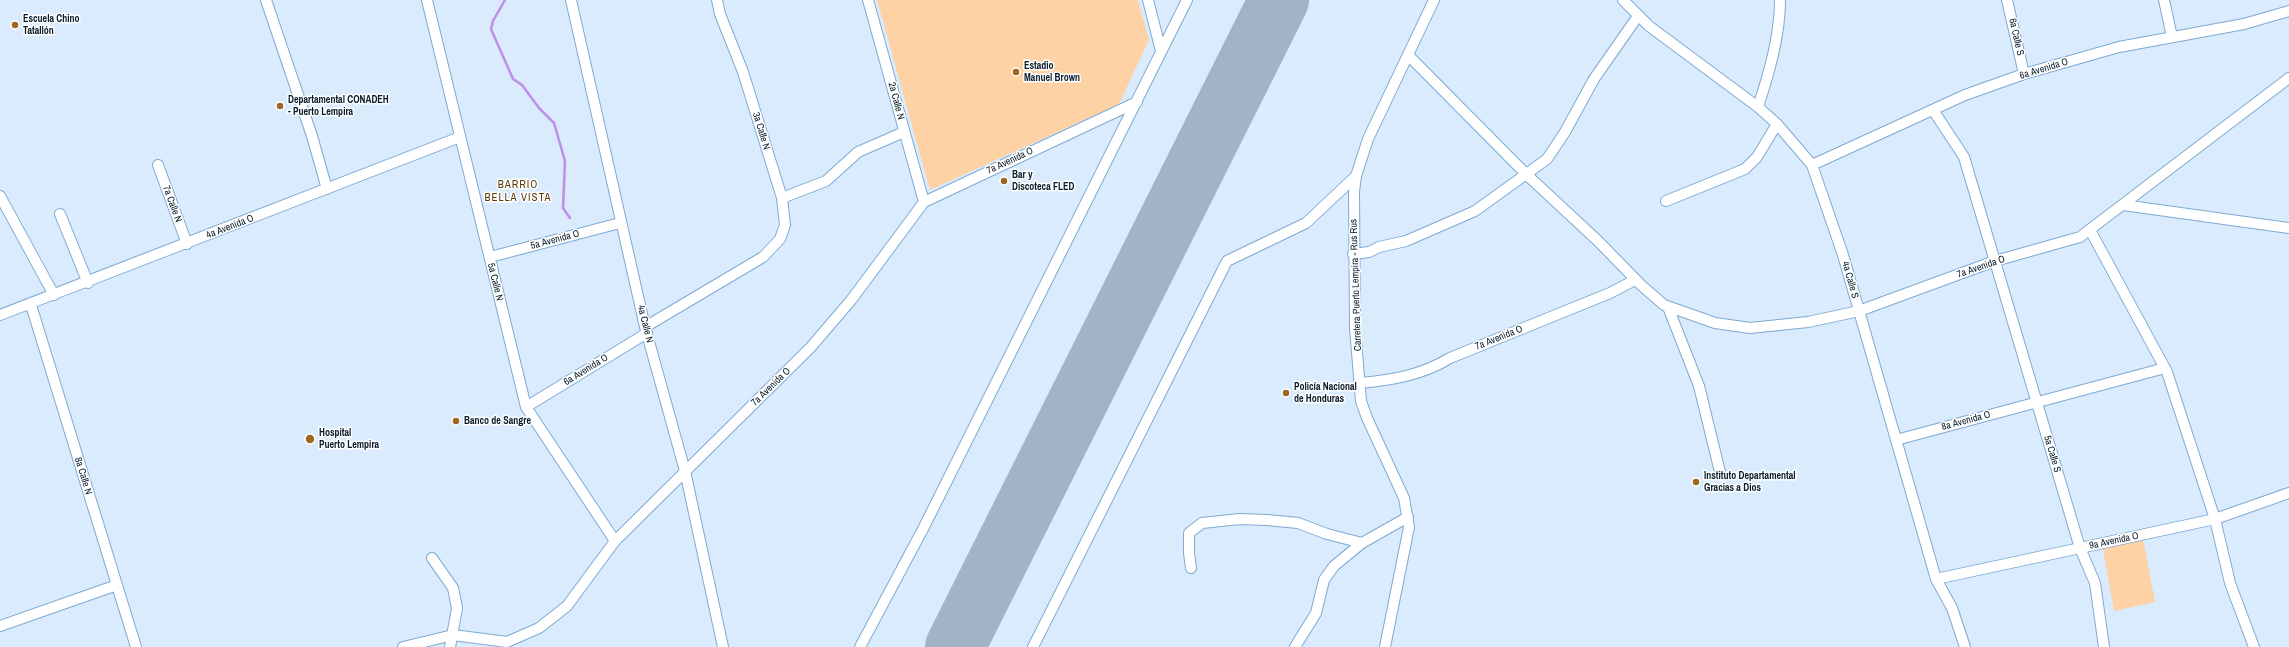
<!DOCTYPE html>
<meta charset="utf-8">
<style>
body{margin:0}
canvas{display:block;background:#d9ebfd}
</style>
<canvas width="2289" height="647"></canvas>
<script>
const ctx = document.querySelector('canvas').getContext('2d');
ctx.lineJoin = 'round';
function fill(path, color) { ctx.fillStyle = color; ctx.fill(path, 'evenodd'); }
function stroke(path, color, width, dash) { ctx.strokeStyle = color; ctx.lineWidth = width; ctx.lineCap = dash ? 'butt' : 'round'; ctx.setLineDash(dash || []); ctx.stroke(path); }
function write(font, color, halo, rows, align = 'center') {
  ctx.font = font + ' "Archivo Narrow",sans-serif'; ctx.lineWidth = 3; ctx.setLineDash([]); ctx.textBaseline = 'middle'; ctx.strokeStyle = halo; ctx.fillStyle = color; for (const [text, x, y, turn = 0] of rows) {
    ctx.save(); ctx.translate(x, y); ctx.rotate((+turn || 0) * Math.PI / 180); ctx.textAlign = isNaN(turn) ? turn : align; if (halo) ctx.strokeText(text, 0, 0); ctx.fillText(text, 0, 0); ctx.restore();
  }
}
fill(new Path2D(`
 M877 0H1138L1149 40 1119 104 930 190Z
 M2143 539 2155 602 2114 611 2103 549Z`), '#fed2a5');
stroke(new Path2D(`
 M505 0 493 21 491 29 513 79 522 85 539 108 554 123 565 161 563 208 570 218`), '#be8fe8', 2.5);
stroke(new Path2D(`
 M955 647 1279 0`), '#a1b3c4', 60);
const minor = new Path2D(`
 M266 0 312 136 327 189
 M427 0 526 407 615 541
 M571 0 645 327 685 471 723 647
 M868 0 924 202
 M1148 0 1161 51
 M1623 0 1649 26 1758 107 1777 124 1812 165 1843 255 1936 579 1952 608 1965 647
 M2007 0 2024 74
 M2164 0 2172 37
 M1408 55 1527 175 1598 241 1641 285 1664 305 1715 323 1750 328 1808 322 1859 311 1995 261 2080 237 2289 78
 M1758 107C1769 73 1780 36 1780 0
 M1933 110 1964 157 2080 548 2095 583 2104 647
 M158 165 187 244
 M1812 165 1965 95 2024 74 2119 47 2244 24 2289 11
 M0 196 54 295
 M782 198 826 181 858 152 904 132
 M1666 201 1745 169 1757 157 1777 124
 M2123 205 2289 228
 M60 214 88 283
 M2090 230 2167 372 2215 519 2230 583 2254 647
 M1353 254 1369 252 1379 247 1406 241 1475 211 1547 159 1565 132 1594 79 1638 16
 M490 257 620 223
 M31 305 136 647
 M1668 307 1699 386 1720 472
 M0 315 460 137
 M645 327 763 257 780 239 785 225 782 198 743 72 720 14 717 0
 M1360 383C1393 380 1422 375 1450 358L1610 293 1635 280
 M526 407 647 333
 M1896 440 2165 368
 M432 558 453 588 457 608 450 647
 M1191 568 1189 553V533L1202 523 1240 519 1267 520 1298 523 1327 534 1362 543 1408 517
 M1936 579 2215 519 2289 493
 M0 626 117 585
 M403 647 453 635 507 642 539 628 567 606 615 541 811 347 852 299 924 202 1137 102
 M860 647 924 527 1187 0
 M1033 647 1227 261 1306 223 1356 176
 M1295 647 1316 613 1324 580 1334 566 1362 543
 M1385 647 1409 527 1404 498 1367 418 1361 401 1355 328 1354 192 1356 176 1368 139 1434 0`);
stroke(minor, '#7eaad3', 12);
stroke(minor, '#fff', 10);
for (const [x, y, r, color] of [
 [15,25,4,"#9d6621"],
 [1016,72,4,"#9d6621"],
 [280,106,4,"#9d6621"],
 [1004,181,4,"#9d6621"],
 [1286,393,4,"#9d6621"],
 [456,421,4,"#9d6621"],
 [310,439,5,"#9d6621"],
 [1696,482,4,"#9d6621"]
]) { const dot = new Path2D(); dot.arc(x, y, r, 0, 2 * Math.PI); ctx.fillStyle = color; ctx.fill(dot); stroke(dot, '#fff', 1.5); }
write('bold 10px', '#091b2a', '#fff', [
 ["Escuela Chino",23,19],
 ["Tatallón",23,31],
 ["Estadio",1024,66],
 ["Manuel Brown",1024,78],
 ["Departamental CONADEH",288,100],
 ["- Puerto Lempira",288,112],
 ["Bar y",1012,175],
 ["Discoteca FLED",1012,187],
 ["Policía Nacional",1294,387],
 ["de Honduras",1294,399],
 ["Banco de Sangre",464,421],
 ["Hospital",319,433],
 ["Puerto Lempira",319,445],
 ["Instituto Departamental",1704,476],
 ["Gracias a Dios",1704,488]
], 'left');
write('10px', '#091b2a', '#fff', [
 ["6a Calle S",2016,37,77],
 ["6a Avenida O",2044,69,-17],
 ["2a Calle N",896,101,75],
 ["3a Calle N",761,131,73],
 ["7a Avenida O",1010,161,-25],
 ["7a Calle N",172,204,70],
 ["4a Avenida O",230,227,-21],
 ["5a Avenida O",555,240,-15],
 ["7a Avenida O",1981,267,-19],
 ["4a Calle S",1850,280,74],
 ["5a Calle N",495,282,76],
 ["Carretera Puerto Lempira - Rus Rus",1356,285,-92],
 ["4a Calle N",645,324,76],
 ["7a Avenida O",1499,338,-22],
 ["6a Avenida O",586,370,-32],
 ["7a Avenida O",771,387,-44],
 ["8a Avenida O",1966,421,-15],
 ["5a Calle S",2052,454,73],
 ["8a Calle N",83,476,73],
 ["9a Avenida O",2114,541,-12]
]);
ctx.letterSpacing = '1px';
write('11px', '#5f3a07', '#fff', [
 ["BARRIO",518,185],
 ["BELLA VISTA",518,198]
]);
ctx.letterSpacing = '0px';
</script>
